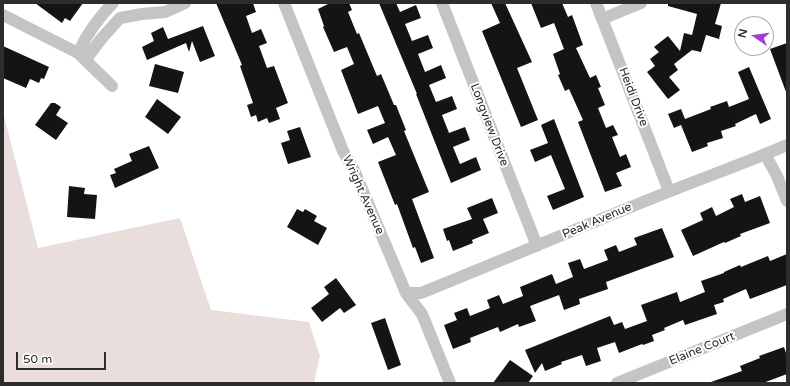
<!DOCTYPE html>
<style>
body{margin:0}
#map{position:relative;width:790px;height:386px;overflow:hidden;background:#fff;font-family:"Varela Round",sans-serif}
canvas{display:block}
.frame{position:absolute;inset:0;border:4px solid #2d2d2d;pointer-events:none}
.north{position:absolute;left:734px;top:16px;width:40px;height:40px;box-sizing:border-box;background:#fff;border:1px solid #ababab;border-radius:50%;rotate:283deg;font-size:11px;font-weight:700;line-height:16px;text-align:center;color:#2d2d2d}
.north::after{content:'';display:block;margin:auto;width:14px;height:18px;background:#a53ad8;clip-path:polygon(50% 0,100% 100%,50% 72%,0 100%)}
.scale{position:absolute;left:16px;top:352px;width:90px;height:18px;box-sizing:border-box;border:2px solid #2d2d2d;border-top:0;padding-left:5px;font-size:12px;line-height:14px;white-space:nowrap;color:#2d2d2d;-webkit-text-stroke:3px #fff;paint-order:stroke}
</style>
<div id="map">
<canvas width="790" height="386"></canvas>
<div class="frame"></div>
<div class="north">N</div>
<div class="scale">50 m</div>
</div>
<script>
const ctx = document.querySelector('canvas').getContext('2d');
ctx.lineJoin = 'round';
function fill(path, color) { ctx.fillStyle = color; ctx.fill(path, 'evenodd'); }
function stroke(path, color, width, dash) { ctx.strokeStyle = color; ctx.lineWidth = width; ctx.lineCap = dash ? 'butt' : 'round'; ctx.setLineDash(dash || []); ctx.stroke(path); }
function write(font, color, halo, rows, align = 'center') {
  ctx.font = font + ' "Varela Round",sans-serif'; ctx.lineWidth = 4; ctx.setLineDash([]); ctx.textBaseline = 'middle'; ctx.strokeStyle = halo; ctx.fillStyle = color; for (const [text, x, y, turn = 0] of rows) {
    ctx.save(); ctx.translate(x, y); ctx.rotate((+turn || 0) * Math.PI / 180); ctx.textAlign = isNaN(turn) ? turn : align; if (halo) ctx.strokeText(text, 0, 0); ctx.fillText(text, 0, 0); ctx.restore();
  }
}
fill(new Path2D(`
 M3 112 38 248 180 218 211 310 309 322 320 356 314 383H3Z`), '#e9dedb');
fill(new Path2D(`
 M35 3H83L70 21 65 18 62 23Z
 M216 3H253L256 12 246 16 252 33 261 29 267 43 259 46 267 68 274 66 288 103 276 108 280 119 269 123 267 118 258 122 256 115 251 117 247 105 253 103 240 66 242 65Z
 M330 3H349L352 10 348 12 357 34 359 33 377 76 381 74 394 105H396L406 130 404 131 429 192 412 199 434 258 421 263 415 247 413 248 397 204 395 205 378 162 396 155 388 137 373 144 367 130 385 123 378 106 358 114 341 70 354 64 347 47 334 52 323 27 324 26 318 9Z
 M379 3H396L400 12 416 5 421 18 405 24 412 41 428 35 433 48 418 54 425 72 441 65 446 78 429 85 436 102 452 96 457 109 442 115 449 133 465 127 470 140 453 147 460 164 476 157 481 170 451 183 416 94H417Z
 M491 3H505L532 62 517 68 538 120 521 127 482 31 500 23Z
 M531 3H562L568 17 572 15 583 45 576 48 590 78 596 75 601 87 598 88 605 105 598 108 606 128 613 125 618 135 612 137 620 157 626 154 631 167 616 173 622 186 605 192 578 122 583 120 569 89 565 91 558 75 560 74 553 54 564 49 554 23 541 28Z
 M668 3H721L715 24 722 26 719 39 706 35 701 52 692 50 674 64 678 70 669 77 680 90 668 99 647 72 655 66 650 59 659 52 654 47 668 36 680 51 684 33 692 35 697 14 668 6Z
 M203 26 215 56 200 62 192 41 189 52 186 43 147 60 142 47 154 41 151 33 163 27 168 39Z
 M787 43V91L786 92 770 49Z
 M3 46 49 67 44 79 41 78 39 83 30 79 26 88 3 78Z
 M155 64 184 72 178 93 149 86Z
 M749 67 771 119 760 124 756 114 735 124 736 126 721 131 723 138 707 143 708 146 692 152 681 125 674 128 668 114 681 109 685 119 711 109 710 107 727 101 729 107 749 99 738 72Z
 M157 99 181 117 168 134 145 117Z
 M51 103H55L61 107 56 115 68 123 56 140 35 125Z
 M554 119 584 197 553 210 547 196 565 189 551 155 535 162 530 150 548 143 541 125Z
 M300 127 311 157 288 164 281 143 290 140 287 131Z
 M149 146 159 168 115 188 110 175 116 173 114 169 132 161 129 154Z
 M69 186 85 188 84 194 97 195 95 219 67 217Z
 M742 194 745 202 760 196 770 223 740 234 741 236 725 243 724 242 693 256 681 230 703 220 700 213 712 207 716 216 734 207 730 199Z
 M492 198 498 213 483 219 489 233 472 240 473 243 453 251 449 240 447 241 443 229 472 219 467 208Z
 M297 209 303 212 305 209 317 216 314 221 327 228 318 245 287 227Z
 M662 228 674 257 606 282 608 289 579 299 580 304 564 310 559 295 530 306 536 321 519 327 518 324 500 332 498 327 470 338 471 342 453 349 444 325 457 320 454 313 467 308 470 316 490 308 487 300 499 295 503 304 523 296 520 287 552 274 556 284 573 277 568 263 580 259 584 269 608 260 604 250 616 245 619 252 637 245 634 238Z
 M787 254V285L750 299 746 289 723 299 724 302 714 305 717 314 685 325 683 320 664 328 665 330 652 335 654 341 643 345 642 344 619 353 615 342 597 348 601 361 586 366 582 355 561 362 562 364 545 371 542 363 535 373 525 350 610 316 614 325 622 322 625 329 647 321 641 305 677 292 680 302 705 292 701 281 724 273V272L740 265 741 267 768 256 770 261Z
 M336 278 356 305 344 313 340 308 322 322 311 308 329 294 324 287Z
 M385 318 401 365 388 370 371 323Z
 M784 347 787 356V374L763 383H711V382L742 371 740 366 760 358 759 356Z
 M510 360 533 376 528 383H493Z`), '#141414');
stroke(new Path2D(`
 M284 3 343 151 354 170 406 293 422 314 450 383
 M442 3 537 246
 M596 3 669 191
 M3 15 78 53 112 86
 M602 19 641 3
 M78 53C87 34 98 18 113 3
 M86 59 102 38 120 18 142 14 165 12 185 3
 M765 154 777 176 787 201
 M406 293H421C503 260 585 225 668 192 708 176 748 162 787 145
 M617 383 787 314`), '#c4c4c4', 12);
write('12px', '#2d2d2d', '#fff', [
 ["Heidi Drive",633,97,69],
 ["Longview Drive",489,125,69],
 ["Wright Avenue",363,195,66],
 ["Peak Avenue",597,221,-23],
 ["Elaine Court",702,349,-22]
]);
</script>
